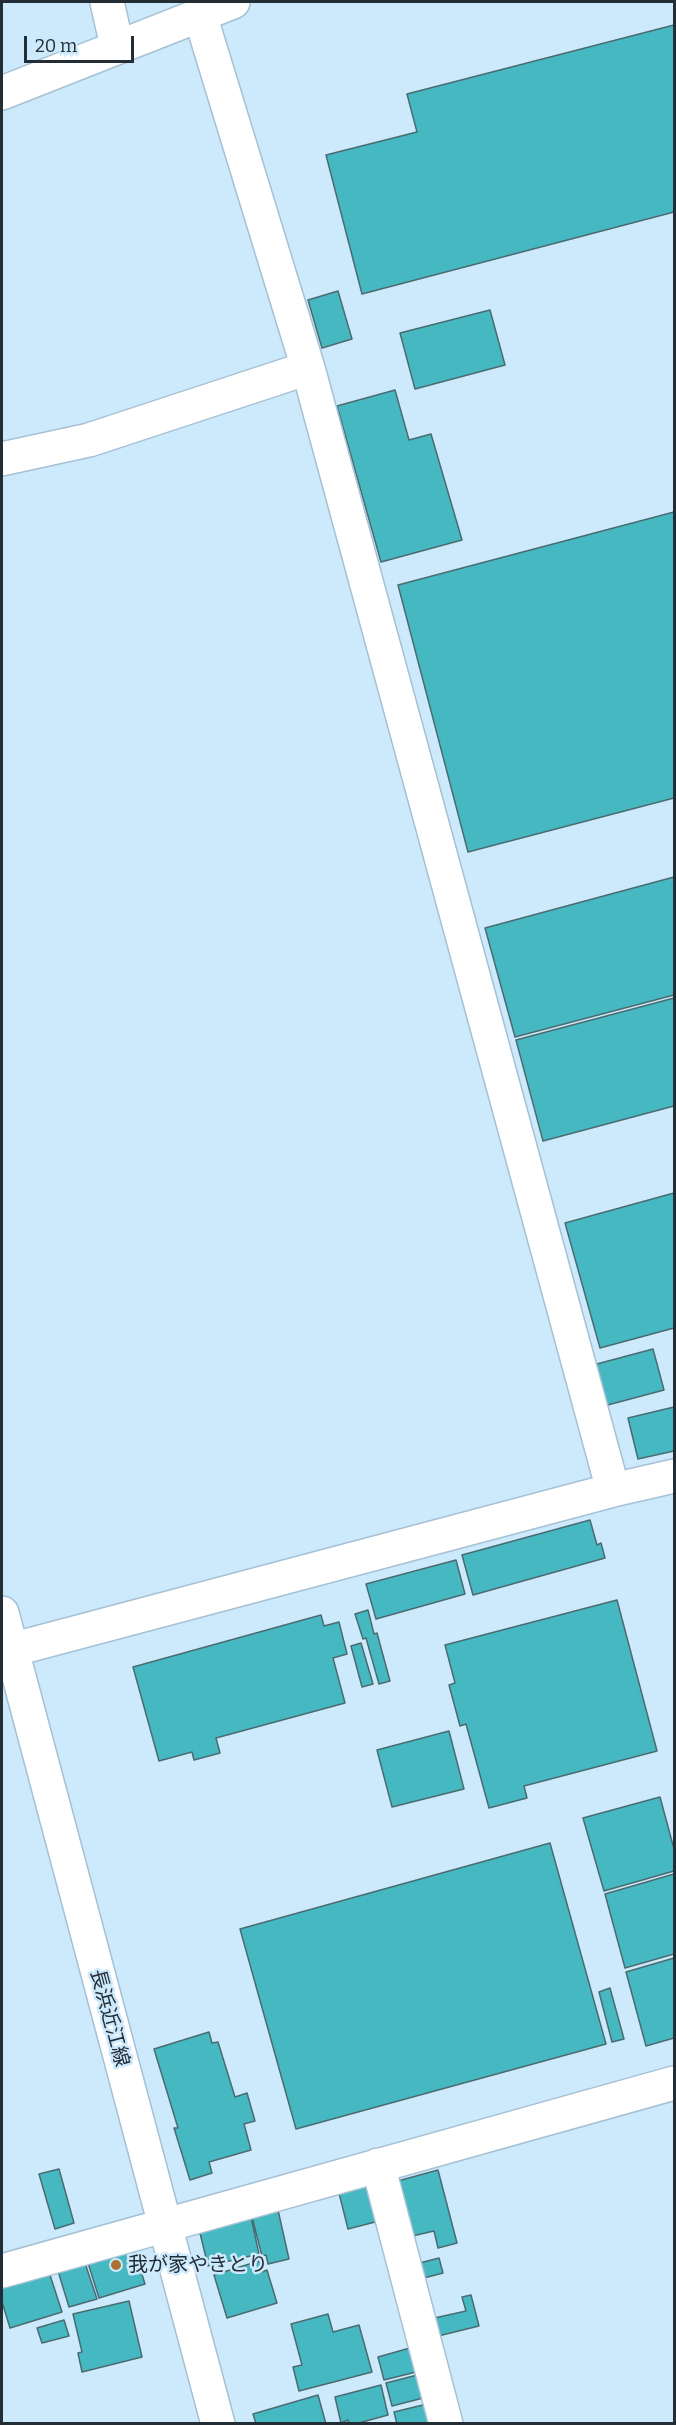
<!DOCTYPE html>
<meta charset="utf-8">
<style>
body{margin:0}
#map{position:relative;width:676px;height:2425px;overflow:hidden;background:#cde9fc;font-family:Bitter,serif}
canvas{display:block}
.frame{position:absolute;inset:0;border:3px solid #232d35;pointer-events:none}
.scale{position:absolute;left:24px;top:36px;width:110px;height:27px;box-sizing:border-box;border:3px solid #232d35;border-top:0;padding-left:8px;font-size:18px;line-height:21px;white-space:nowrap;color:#232d35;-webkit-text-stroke:4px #cde9fc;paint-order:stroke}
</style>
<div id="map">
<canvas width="676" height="2425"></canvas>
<div class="frame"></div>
<div class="scale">20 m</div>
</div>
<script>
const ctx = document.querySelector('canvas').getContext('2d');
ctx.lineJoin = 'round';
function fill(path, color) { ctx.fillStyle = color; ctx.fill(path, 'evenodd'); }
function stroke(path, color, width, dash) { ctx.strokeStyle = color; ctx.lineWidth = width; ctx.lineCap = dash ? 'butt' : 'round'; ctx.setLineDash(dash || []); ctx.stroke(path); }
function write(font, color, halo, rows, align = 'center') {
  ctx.font = font + ' Bitter,"Noto Sans JP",serif'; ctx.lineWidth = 5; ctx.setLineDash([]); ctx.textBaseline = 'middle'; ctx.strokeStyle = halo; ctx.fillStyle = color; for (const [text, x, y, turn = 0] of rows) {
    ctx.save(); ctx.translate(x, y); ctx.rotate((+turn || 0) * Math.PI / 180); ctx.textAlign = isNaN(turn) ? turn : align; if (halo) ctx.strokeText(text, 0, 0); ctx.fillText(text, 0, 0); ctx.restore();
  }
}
const building = new Path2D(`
 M674 25V212L362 294 326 155 417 132 407 94Z
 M338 291 352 339 322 348 308 300Z
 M490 310 505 365 415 389 400 333Z
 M395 390 409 440 431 434 462 540 381 562 337 406Z
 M674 512V798L468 852 398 585Z
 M674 877V995L515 1037 485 928Z
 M674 998V1106L543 1141 516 1040Z
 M674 1193V1328L600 1348 565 1223Z
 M653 1349 664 1390 604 1406 593 1365Z
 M674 1407V1451L638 1459 628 1418Z
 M590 1520 597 1545 601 1543 605 1558 473 1595 462 1555Z
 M456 1560 465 1594 376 1619 366 1584Z
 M617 1600 657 1751 524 1786 527 1798 489 1808 466 1724 460 1726 449 1685 455 1683 445 1645Z
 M368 1610 374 1634 377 1633 390 1681 379 1684 366 1638 363 1639 355 1614Z
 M321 1615 324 1626 339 1622 347 1654 333 1658 345 1703 216 1738 220 1753 194 1760 192 1752 159 1761 133 1667Z
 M361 1643 373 1684 362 1687 351 1646Z
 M449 1731 464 1789 392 1807 377 1750Z
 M660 1797 674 1849V1871L604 1891 583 1818Z
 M550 1843 606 2044 296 2129 240 1929Z
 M674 1874V1954L625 1968 605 1894Z
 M674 1958V2038L646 2046 626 1972Z
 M610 1988 624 2039 612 2042 599 1992Z
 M209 2032 212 2043 218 2042 235 2097 247 2093 255 2121 244 2124 251 2150 209 2162 212 2173 190 2180 174 2128H178L154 2049Z
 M59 2169 74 2223 55 2229 39 2174Z
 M438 2170 457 2243 438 2248 434 2231 408 2237 394 2182Z
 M370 2185 379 2221 348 2229 339 2193Z
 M278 2210 289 2259 268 2264 266 2255 262 2256 252 2217Z
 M251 2217 259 2254 208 2266 199 2229Z
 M134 2249 145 2284 99 2298 88 2263Z
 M439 2258 443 2273 420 2279 416 2264Z
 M259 2261 262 2272 267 2270 277 2303 227 2318 214 2275Z
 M85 2263 97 2299 69 2307 58 2271Z
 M49 2272 62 2312 10 2328 2 2302V2287Z
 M471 2295 479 2326 434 2337 430 2319 466 2311 462 2297Z
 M129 2301 142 2357 82 2372 78 2353 82 2352 73 2314Z
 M328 2314 333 2332 359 2325 372 2372 299 2391 293 2367 302 2365 291 2324Z
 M64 2320 69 2336 42 2343 37 2328Z
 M417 2346 424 2370 384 2380 378 2357Z
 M425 2373 431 2396 392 2406 386 2383Z
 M381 2385 388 2415 355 2424H349L348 2420 341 2423 335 2397Z
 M318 2395 326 2424H256L253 2414Z
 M431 2403 437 2424H397L394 2412Z`);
fill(building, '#46b8c2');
stroke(building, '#4a6c70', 1.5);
const minor = new Path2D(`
 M107 2 117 46
 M2 459 89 440 308 368
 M613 1490 674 1476
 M11 1650 613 1490 308 368 200 15
 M378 2165 446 2424
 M2 2271 674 2083`);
const tertiary = new Path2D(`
 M2 93 233 2`);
const secondary = new Path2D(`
 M2 1613 218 2424`);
stroke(minor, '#a6c1d4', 36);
stroke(tertiary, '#a6c1d4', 36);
stroke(secondary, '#a6c1d4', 36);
stroke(minor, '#fff', 33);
stroke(tertiary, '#fff', 33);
stroke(secondary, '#fff', 33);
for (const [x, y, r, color] of [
 [116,2265,6,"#aa7130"]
]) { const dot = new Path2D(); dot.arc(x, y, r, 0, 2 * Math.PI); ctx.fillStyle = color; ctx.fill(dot); stroke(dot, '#cde9fc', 2); }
write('20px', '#232d35', '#cde9fc', [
 ["長浜近江線",109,2018,75]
]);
write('20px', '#232d35', '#cde9fc', [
 ["我が家やきとり",128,2265]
], 'left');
</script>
